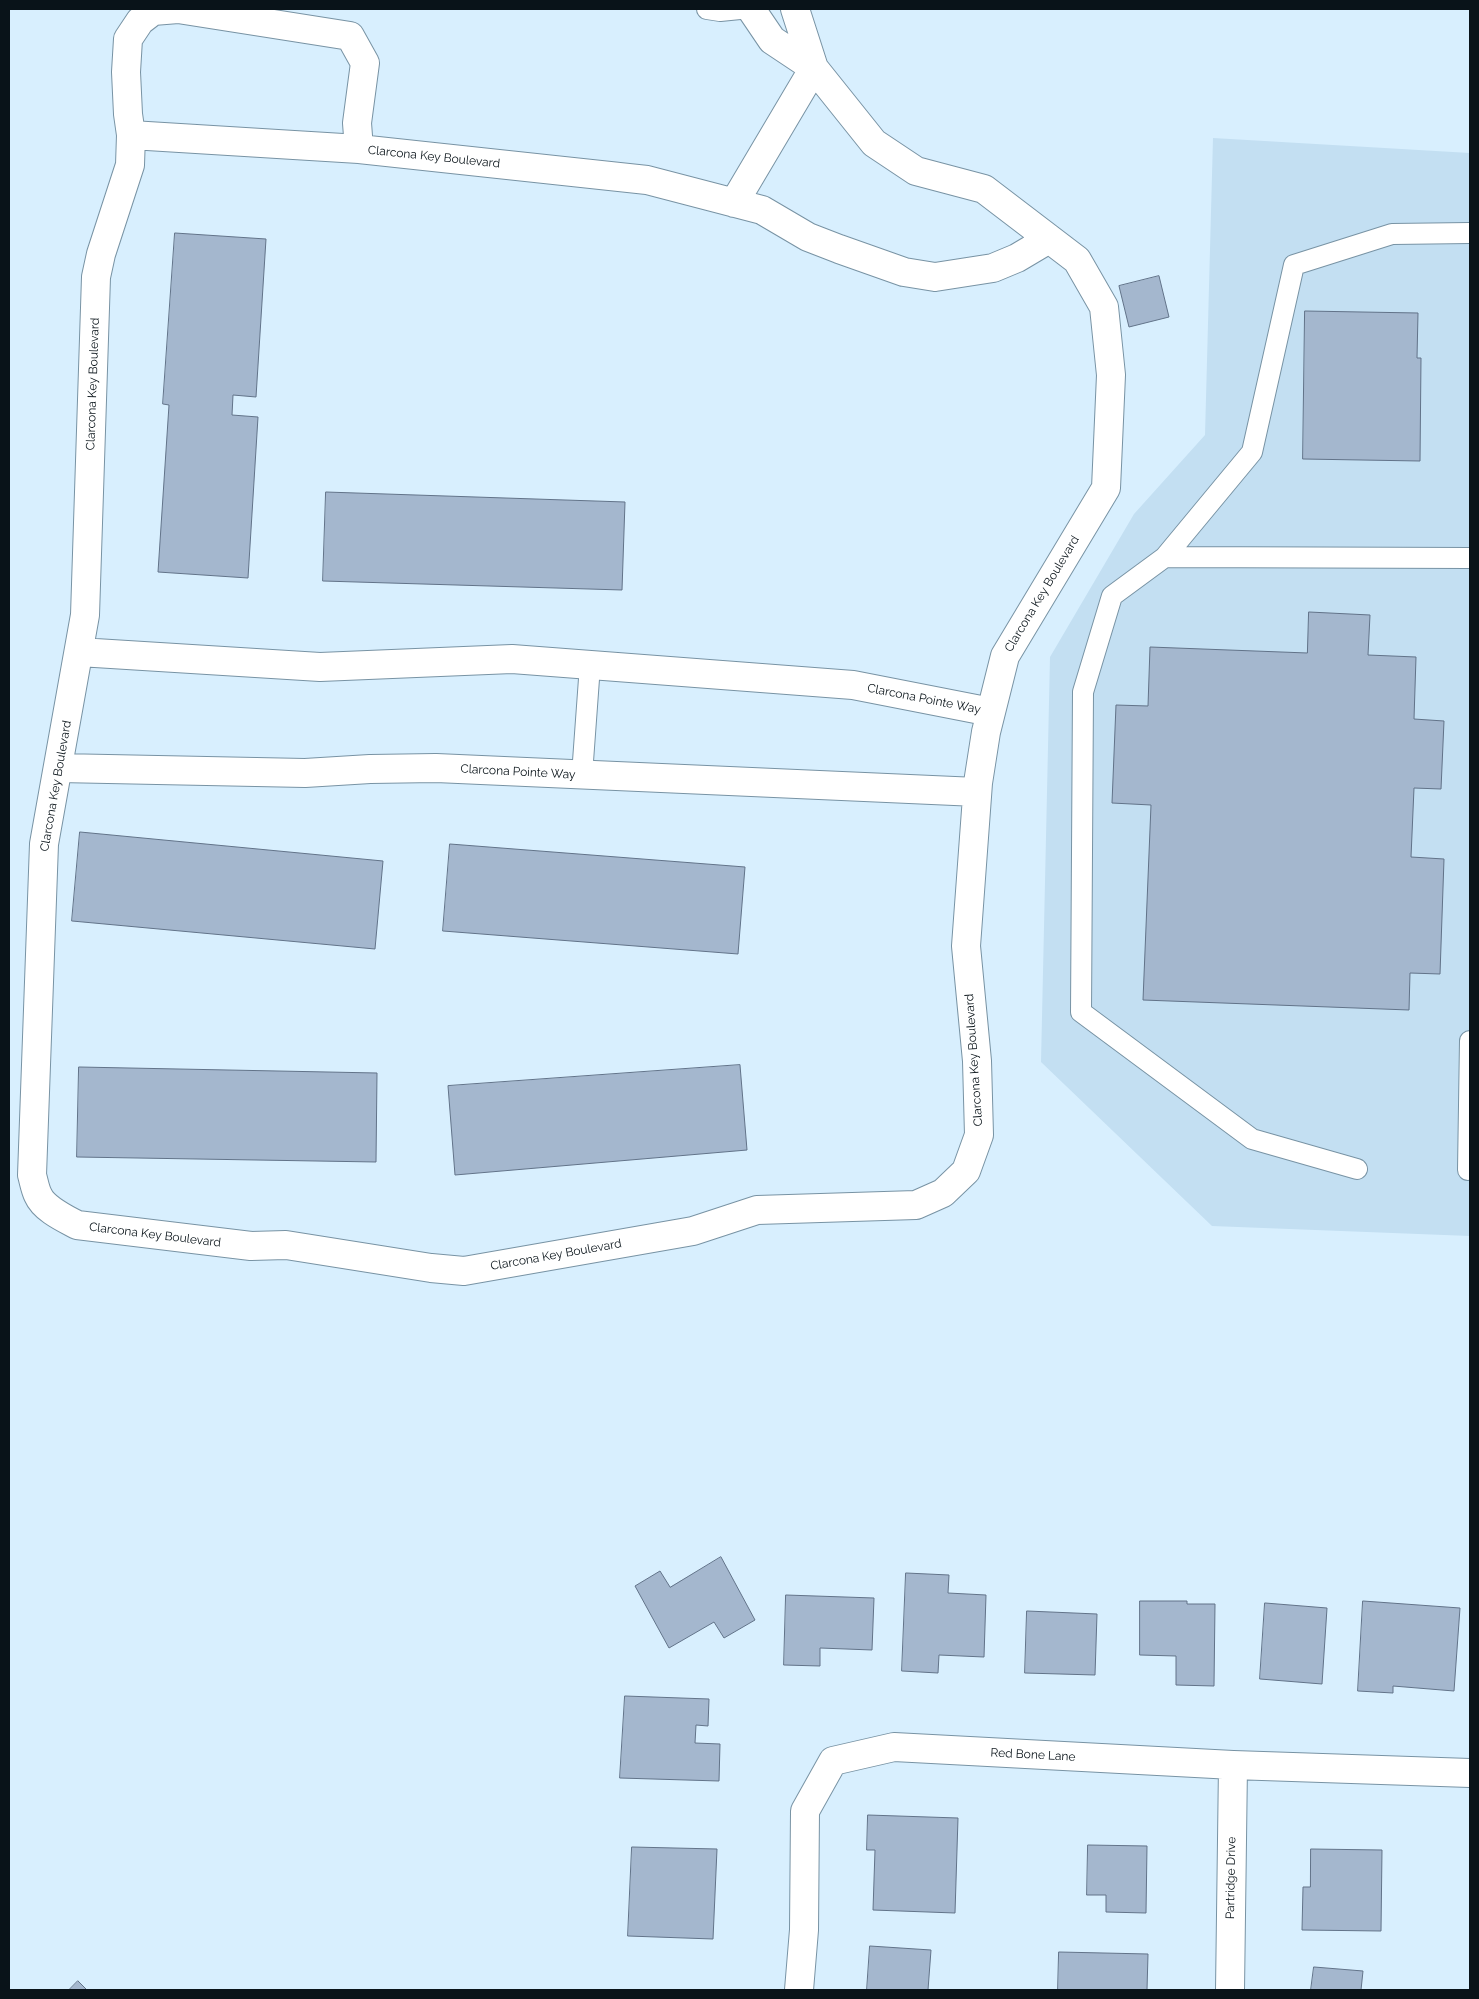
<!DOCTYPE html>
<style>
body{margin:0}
#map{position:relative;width:1479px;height:1999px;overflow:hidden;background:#d8effe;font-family:Raleway,sans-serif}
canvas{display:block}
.frame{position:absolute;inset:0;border:10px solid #091319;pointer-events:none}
</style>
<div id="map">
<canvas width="1479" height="1999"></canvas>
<div class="frame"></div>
</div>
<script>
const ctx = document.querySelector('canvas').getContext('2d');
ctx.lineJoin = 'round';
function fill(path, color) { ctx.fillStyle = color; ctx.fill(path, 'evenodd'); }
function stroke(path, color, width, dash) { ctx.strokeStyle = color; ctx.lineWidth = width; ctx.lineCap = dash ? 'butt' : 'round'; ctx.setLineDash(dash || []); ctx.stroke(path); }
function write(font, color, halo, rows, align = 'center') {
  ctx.font = font + ' Raleway,sans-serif'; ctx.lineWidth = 4; ctx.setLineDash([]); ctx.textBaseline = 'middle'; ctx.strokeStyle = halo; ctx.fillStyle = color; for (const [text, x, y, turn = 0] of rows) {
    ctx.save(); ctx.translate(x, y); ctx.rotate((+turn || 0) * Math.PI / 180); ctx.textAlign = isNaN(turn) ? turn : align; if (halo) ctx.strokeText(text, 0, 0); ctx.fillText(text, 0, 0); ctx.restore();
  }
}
fill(new Path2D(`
 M1213 138 1470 153V1236L1212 1226 1041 1062 1050 657 1134 514 1205 435Z`), '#c3dff2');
const building = new Path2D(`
 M175 233 266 239 256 397 233 395 232 415 258 417 248 578 158 572 169 405 163 404Z
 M1159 276 1169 317 1129 327 1119 286Z
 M1305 311 1418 313 1417 358H1421L1420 461 1303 459Z
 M326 492 625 502 622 590 323 581Z
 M1309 612 1370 615 1368 655 1416 657 1414 719 1444 721 1441 789 1414 788 1411 857 1444 859 1440 974 1410 973 1409 1010 1143 1000 1151 805 1112 803 1116 705 1148 706 1150 647 1307 653Z
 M80 832 383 861 375 949 72 921Z
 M450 844 745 867 738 954 443 931Z
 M740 1065 747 1150 455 1175 448 1086Z
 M79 1067 377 1073 376 1162 77 1157Z
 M721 1557 755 1620 724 1638 714 1622 669 1648 635 1586 660 1571 670 1587Z
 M906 1573 949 1575 948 1593 986 1595 984 1657 939 1655 938 1673 902 1671Z
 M786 1595 874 1598 872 1650 820 1648V1666L784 1665Z
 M1140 1601H1187V1604H1215L1214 1686 1176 1685V1656L1140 1655Z
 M1363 1601 1460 1608 1454 1691 1393 1686V1693L1358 1691Z
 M1265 1603 1327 1608 1322 1684 1260 1679Z
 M1027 1611 1097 1614 1095 1675 1025 1673Z
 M625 1696 709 1699 708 1726 696 1725 695 1743 720 1744 719 1781 620 1778Z
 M868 1815 958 1818 955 1913 873 1910 875 1850H867Z
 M1088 1845 1147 1846 1146 1913 1106 1912V1895H1087Z
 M632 1847 717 1849 713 1939 628 1936Z
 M1311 1849 1382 1850 1381 1931 1302 1930 1303 1887H1310Z
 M870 1946 931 1950 928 1990H867Z
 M1059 1952 1148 1954 1147 1990H1058Z
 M1314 1967 1363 1971 1361 1990H1311Z
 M78 1981 87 1990H69Z`);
fill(building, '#a4b7ce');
stroke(building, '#627389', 1);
const service = new Path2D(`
 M707 9 720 11 740 9
 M1165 557 1252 452 1294 265 1392 234 1470 233
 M582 775 590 665
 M1357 1169 1252 1139 1081 1012 1083 692 1112 596 1165 557 1470 558
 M1468 1170 1470 1041`);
const minor = new Path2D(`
 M751 9 772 40 814 68 874 143 916 171 984 189 1077 260 1104 307 1111 375 1106 488 1005 656 986 732 978 783 966 946 977 1061 979 1135 966 1171 943 1193 916 1205 757 1210 693 1231 464 1271 431 1268 286 1245 251 1246 77 1225C64 1218 44 1209 38 1195 35 1189 34 1182 32 1175L44 844 85 615 96 277 101 254 130 165 131 135 128 114 126 72 128 39 140 21 153 11 178 9 350 36 365 63 357 123 359 149 647 180 762 210 808 237 839 249 904 272 935 277 993 268 1017 258 1049 239
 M131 135 359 149
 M734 203 814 68 795 9
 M79 652 320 667 512 659 853 685 991 712
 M59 768 305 773 370 769 436 768 977 792
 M799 1990 804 1930 805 1811 833 1761 894 1747 1233 1765 1470 1773
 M1230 1990 1233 1765`);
stroke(service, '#7893a4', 22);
stroke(minor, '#7893a4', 30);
stroke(service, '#fff', 20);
stroke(minor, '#fff', 28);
write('12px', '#091319', '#fff', [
 ["Clarcona Key Boulevard",434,157,6],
 ["Clarcona Key Boulevard",93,384,-88],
 ["Clarcona Key Boulevard",1042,594,-59],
 ["Clarcona Pointe Way",924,699,11],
 ["Clarcona Pointe Way",518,772,3],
 ["Clarcona Key Boulevard",56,786,-80],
 ["Clarcona Key Boulevard",974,1060,-94],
 ["Clarcona Key Boulevard",155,1235,7],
 ["Clarcona Key Boulevard",556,1255,-10],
 ["Red Bone Lane",1033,1755,3],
 ["Partridge Drive",1231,1878,-89]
]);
</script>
